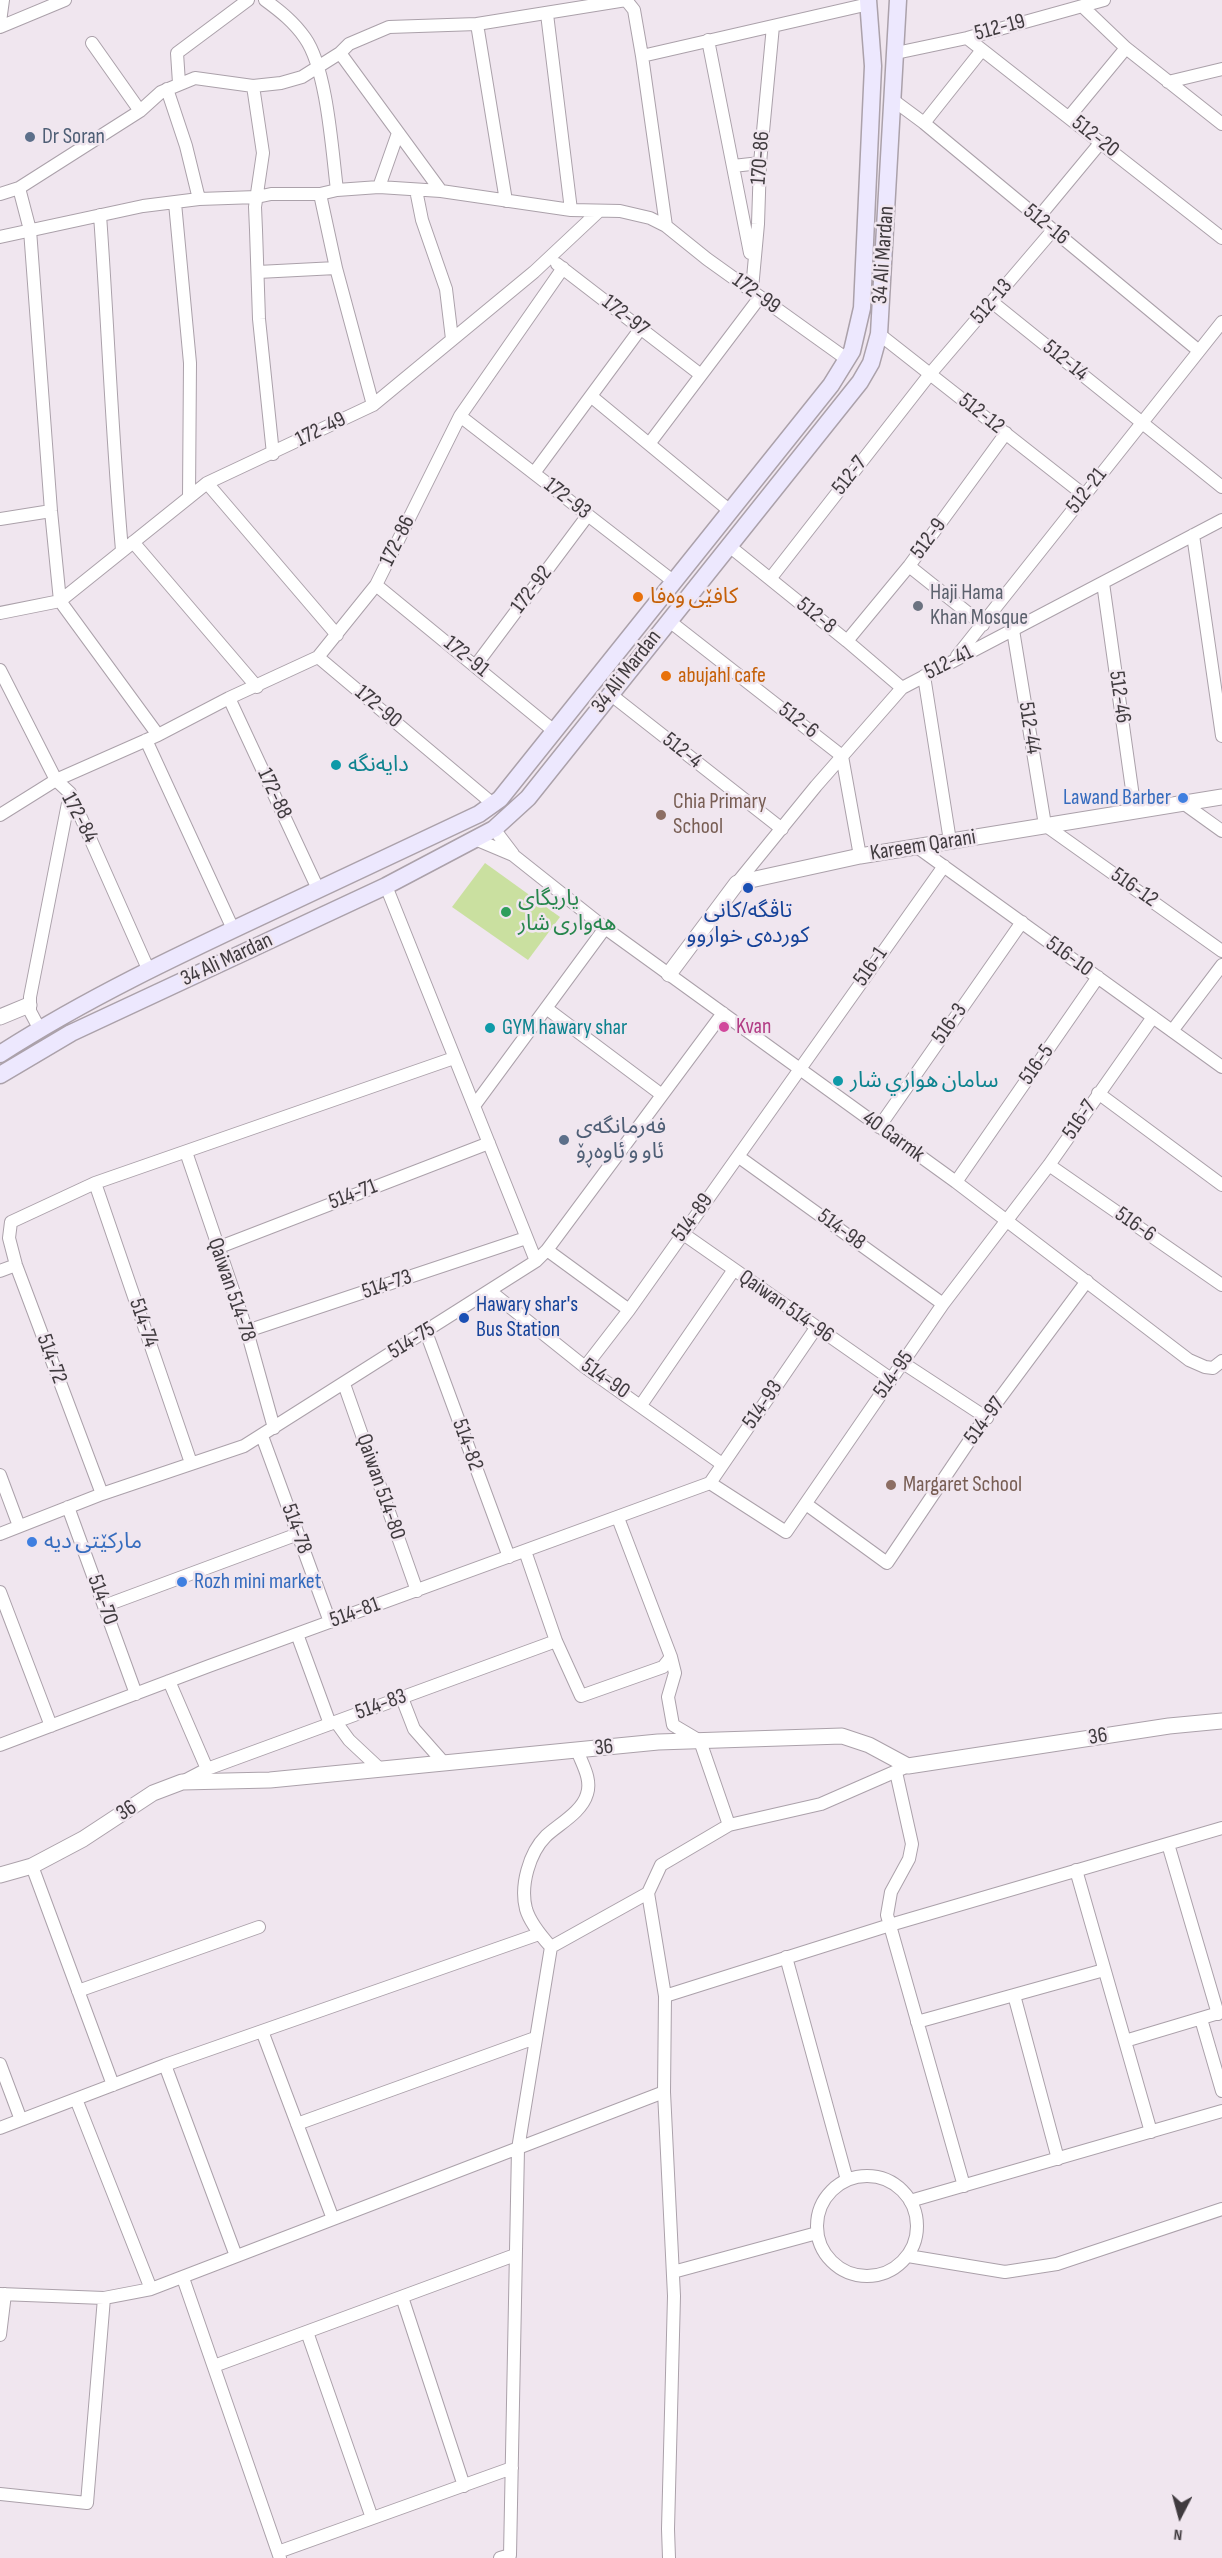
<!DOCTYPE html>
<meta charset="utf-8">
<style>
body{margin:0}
#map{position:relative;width:1222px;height:2558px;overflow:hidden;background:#f0e6ef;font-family:"Sofia Sans Condensed",sans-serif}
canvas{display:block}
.north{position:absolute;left:1150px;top:2486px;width:60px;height:60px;-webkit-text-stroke:4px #f0e6ef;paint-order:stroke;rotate:186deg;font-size:16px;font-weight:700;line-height:24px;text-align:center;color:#403b3f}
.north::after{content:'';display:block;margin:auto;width:21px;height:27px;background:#403b3f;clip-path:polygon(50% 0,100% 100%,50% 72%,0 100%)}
</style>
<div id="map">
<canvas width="1222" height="2558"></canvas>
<div class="north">N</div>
</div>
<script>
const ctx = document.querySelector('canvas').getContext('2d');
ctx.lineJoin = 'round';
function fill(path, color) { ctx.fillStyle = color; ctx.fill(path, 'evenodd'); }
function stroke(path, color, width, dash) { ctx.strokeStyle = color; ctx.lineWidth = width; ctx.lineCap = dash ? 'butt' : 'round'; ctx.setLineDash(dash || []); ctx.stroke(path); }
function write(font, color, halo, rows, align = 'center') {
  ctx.font = font + ' "Sofia Sans Condensed","Noto Sans Arabic",sans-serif'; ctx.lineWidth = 5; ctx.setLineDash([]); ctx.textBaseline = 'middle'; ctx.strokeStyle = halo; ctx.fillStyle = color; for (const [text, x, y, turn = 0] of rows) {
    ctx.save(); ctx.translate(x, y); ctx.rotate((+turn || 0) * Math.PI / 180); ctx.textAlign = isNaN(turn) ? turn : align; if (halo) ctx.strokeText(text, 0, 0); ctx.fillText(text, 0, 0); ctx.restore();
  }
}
fill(new Path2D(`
 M485 863 560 917 528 960 452 907Z`), '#cae0a0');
const minor = new Path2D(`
 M265 0C280 11 294 22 305 38 327 69 332 150 337 190
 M1082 6 1126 48 1222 124
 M547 14 571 210
 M0 22 3 0
 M477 24 506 201
 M0 27 65 0
 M967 38 1222 238
 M708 40 750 253
 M92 43 140 111
 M340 53 441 191
 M896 53 967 38 1104 0
 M642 56 869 4
 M1168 82 1222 69
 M179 83 177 53 248 0
 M253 86 263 153 255 207 256 230 259 319 273 454
 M167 89 186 146 199 199
 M893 100 924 123 1199 351
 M1069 117 1126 48
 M924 123 982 50
 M733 166 760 163
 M379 187 398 133
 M19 188 30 230 51 511 60 601 158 735
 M416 190 422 220 446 289 452 339
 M0 194 19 188 140 111 161 92 195 78 253 86 281 83 302 77 340 53 349 44 389 27 477 24 626 0 634 10 642 56 666 226
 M320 194 336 268
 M175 203 190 363 189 497
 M100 215C108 326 112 438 122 550
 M1038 218 1101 142
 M0 237 143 206 199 199 257 197 271 194H320L337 190 379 187 441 191 571 210 620 211 650 218 666 226 707 259 848 360
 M557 264 701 375
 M258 272 336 268 373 405
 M752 289 758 224 760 163 773 26
 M992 302 1222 487
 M879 334 1084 495
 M592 397 730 511
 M460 416 673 581
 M649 444 760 297
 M534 473 641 328
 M207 483 337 635
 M0 519 51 511
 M1193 535 1222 736
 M133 542 257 687
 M728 545 847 641 902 688
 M909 566 983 625
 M770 579 930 374 1053 230
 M1103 583 1135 811
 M376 585 554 731
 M0 613 60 601 207 483 373 405 534 272 598 212
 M668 620 842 756 860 856
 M1013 630 1045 825 1222 951
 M847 641 909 566 1006 433
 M957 656 1222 322
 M318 657 493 804
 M476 665 588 515
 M0 670 56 780 70 793 149 971
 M924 676 950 841
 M610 694 782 829
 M229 698 318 889
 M146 740 233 929
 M1183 803 1222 831
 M0 815 56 780 158 735 229 698 318 657 376 585 460 416 563 268
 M494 829 513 854
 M475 839 513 855 605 928 956 1182 1189 1360 1205 1367 1213 1368 1222 1361
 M917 847 1222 1067
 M737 883 816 786 902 688 1222 520
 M386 886 536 1261
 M546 1008 662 1095
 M39 1028 30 1011V997L70 793
 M1172 1031 1222 965
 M1098 1093 1222 1185
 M474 1106 605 928
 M879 1127 1022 922
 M186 1152 247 1331 274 1428
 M739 1157 943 1304
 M1049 1165 1222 1285
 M956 1182 1098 977
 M95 1183 191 1463
 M682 1233 891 1379
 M217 1248 489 1143
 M547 1250 629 1310
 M0 1271 16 1265
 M490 1291 585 1367 722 1464
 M247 1331 526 1238
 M426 1332 509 1557
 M903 1363 987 1418
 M585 1367 629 1310 944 866
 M344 1384 417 1591
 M641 1405 733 1271
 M262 1436 330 1622
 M0 1475 19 1526
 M710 1483 786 1532 943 1304 1049 1165 1153 1017
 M710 1483 816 1328
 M102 1494 16 1265 9 1238 11 1222 95 1183 454 1058
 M806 1504 887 1563 980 1425 1087 1281
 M68 1507 136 1694
 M618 1518 671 1657 675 1673 668 1697 673 1725 700 1741 729 1825
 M0 1534 102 1494 244 1446 536 1261 547 1250 723 1013
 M525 1551 556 1641 581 1696 663 1667 671 1657
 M0 1592 51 1726
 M104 1606 298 1534
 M297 1634 330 1724
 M169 1681 207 1769
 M402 1698 414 1729 444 1763
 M336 1722 349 1740 380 1769
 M0 1745 209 1666 710 1483
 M896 1772 912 1844 909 1859 891 1892 887 1915 964 2186
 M184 1781 207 1769 556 1641
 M1168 1844 1218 2014
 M32 1866 113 2085
 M1076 1870 1151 2132
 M551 1947C542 1937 530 1923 526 1909 520 1886 529 1853 546 1836 559 1824 582 1812 587 1794 592 1779 582 1764 577 1750
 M786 1957 847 2180
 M78 1991 259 1927
 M1014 1995 1058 2159
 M665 1996 890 1925 1222 1828
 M1201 2019 1222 2091
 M917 2022 1104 1970
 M262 2031 333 2219
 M1125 2041 1222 2012
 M0 2064 21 2120
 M165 2065 236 2256
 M76 2099 151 2289
 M297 2124 535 2038
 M0 2128 165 2065 539 1934
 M817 2226a50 50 0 1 1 100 0a50 50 0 1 1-100 0Z
 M910 2201 1222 2111
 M908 2256 1005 2272 1057 2264 1222 2209
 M673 2272 817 2233
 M183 2278 280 2558
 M0 2294 104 2298 151 2289 664 2092
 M402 2297 464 2486
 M307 2332 372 2518
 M0 2335 5 2294
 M214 2366 515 2255
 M0 2494 87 2503 104 2298
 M278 2552 512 2468
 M500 2558 510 2555 518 2149 551 1947 648 1893
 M669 2558 668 2529 674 2296 664 2092 665 1996 648 1893 661 1865 729 1825 821 1804 908 1766`);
const tertiary = new Path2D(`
 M669 974 737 883 860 856 1222 797
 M0 1017 29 1005
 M0 1875 32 1866 83 1839 153 1793 182 1782 270 1780 658 1742 842 1736 869 1745 908 1766 1169 1726 1222 1721`);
const secondary = new Path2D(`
 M0 1054C93 994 194 948 294 901 356 872 417 843 479 814L500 799 831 385 852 351 862 308 873 66 868 0
 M0 1075 71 1033 386 886 475 839 494 829 528 798 860 382 871 363 879 334 898 0`);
stroke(minor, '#aba1aa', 14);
stroke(tertiary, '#aba1aa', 17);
stroke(secondary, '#aba1aa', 19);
stroke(minor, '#fff', 12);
stroke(tertiary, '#fff', 15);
stroke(secondary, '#ede8fe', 16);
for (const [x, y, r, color] of [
 [30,137,6,"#5c6f8a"],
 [638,597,6,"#e8710a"],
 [918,606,6,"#6b7280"],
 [666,676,6,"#e8710a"],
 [336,765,6,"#0f9aa8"],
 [1183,798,6,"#3f7fe0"],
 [661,815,6,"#8d6e63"],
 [748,888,6,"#1a4fb4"],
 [506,912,6,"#2e9e5b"],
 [724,1027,6,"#d1479c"],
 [490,1028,6,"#0f9aa8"],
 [838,1081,6,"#0f9aa8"],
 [564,1140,6,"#5c6f8a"],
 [464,1318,6,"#1a4fb4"],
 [891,1485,6,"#8d6e63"],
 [32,1542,6,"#3f7fe0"],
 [182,1582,6,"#3f7fe0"]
]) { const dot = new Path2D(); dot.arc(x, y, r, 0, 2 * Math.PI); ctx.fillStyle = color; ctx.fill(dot); stroke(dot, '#f0e6ef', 2); }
write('22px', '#403b3f', '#f0e6ef', [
 ["512-19",1000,28,-15],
 ["512-20",1095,137,38],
 ["170-86",761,158,-86],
 ["512-16",1046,225,39],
 ["34 Ali Mardan",884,255,-86],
 ["172-99",756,294,36],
 ["512-13",992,302,-50],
 ["172-97",625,316,38],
 ["512-14",1065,361,39],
 ["512-12",981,414,38],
 ["172-49",321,430,-26],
 ["512-7",850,476,-52],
 ["512-21",1087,491,-52],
 ["172-93",567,499,38],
 ["512-9",929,539,-54],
 ["172-86",398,541,-64],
 ["172-92",532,590,-53],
 ["512-8",816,616,39],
 ["172-91",466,657,39],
 ["512-41",949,663,-27],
 ["34 Ali Mardan",627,672,-52],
 ["512-46",1119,697,82],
 ["172-90",378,707,40],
 ["512-6",798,721,38],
 ["512-44",1029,728,81],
 ["512-4",682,751,38],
 ["172-88",274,794,65],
 ["172-84",79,818,62],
 ["Kareem Qarani",923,846,-9],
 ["516-12",1134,888,35],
 ["516-10",1069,957,36],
 ["34 Ali Mardan",227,960,-25],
 ["516-1",871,967,-55],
 ["516-3",950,1024,-55],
 ["516-5",1037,1065,-55],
 ["516-7",1080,1120,-56],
 ["40 Garmk",893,1137,36],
 ["514-71",353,1195,-21],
 ["514-89",693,1218,-54],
 ["516-6",1135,1225,35],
 ["514-98",841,1230,36],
 ["514-73",387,1285,-19],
 ["Qaiwan 514-78",231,1290,71],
 ["Qaiwan 514-96",786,1307,35],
 ["514-74",143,1323,71],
 ["514-75",412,1341,-32],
 ["514-72",51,1359,70],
 ["514-95",894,1375,-55],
 ["514-90",605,1379,35],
 ["514-93",763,1405,-56],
 ["514-97",985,1421,-54],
 ["514-82",467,1445,70],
 ["Qaiwan 514-80",380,1487,71],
 ["514-78",296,1529,70],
 ["514-70",102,1600,70],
 ["514-81",355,1613,-20],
 ["514-83",381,1705,-20],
 ["36",1098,1737,-9],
 ["36",604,1748,-6],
 ["36",127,1811,-33]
]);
write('22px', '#4e5e75', '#f0e6ef', [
 ["Dr Soran",42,137],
 ["فەرمانگەی",576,1127],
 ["ئاو و ئاوەڕۆ",576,1152]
], 'left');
write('22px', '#5b616d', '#f0e6ef', [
 ["Haji Hama",930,593],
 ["Khan Mosque",930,618]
], 'left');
write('22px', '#c56008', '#f0e6ef', [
 ["کافێی وەفا",650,597],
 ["abujahl cafe",678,676]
], 'left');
write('22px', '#0d838f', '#f0e6ef', [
 ["دایەنگە",348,765],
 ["GYM hawary shar",502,1028],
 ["سامان هواري شار",850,1081]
], 'left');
write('22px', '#366cbe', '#f0e6ef', [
 ["Lawand Barber",1171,798,"right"],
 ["مارکێتی دیە",44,1542],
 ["Rozh mini market",194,1582]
], 'left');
write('22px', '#785e54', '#f0e6ef', [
 ["Chia Primary",673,802],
 ["School",673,827],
 ["Margaret School",903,1485]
], 'left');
write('22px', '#27864d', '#f0e6ef', [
 ["یاریگای",518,899],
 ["هەواری شار",518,924]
], 'left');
write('22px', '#164399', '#f0e6ef', [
 ["تاڤگە/کانی",748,911],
 ["کوردەی خواروو",748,936],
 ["Hawary shar's",476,1305,"left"],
 ["Bus Station",476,1330,"left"]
]);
write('22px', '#b23c85', '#f0e6ef', [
 ["Kvan",736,1027]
], 'left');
</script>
